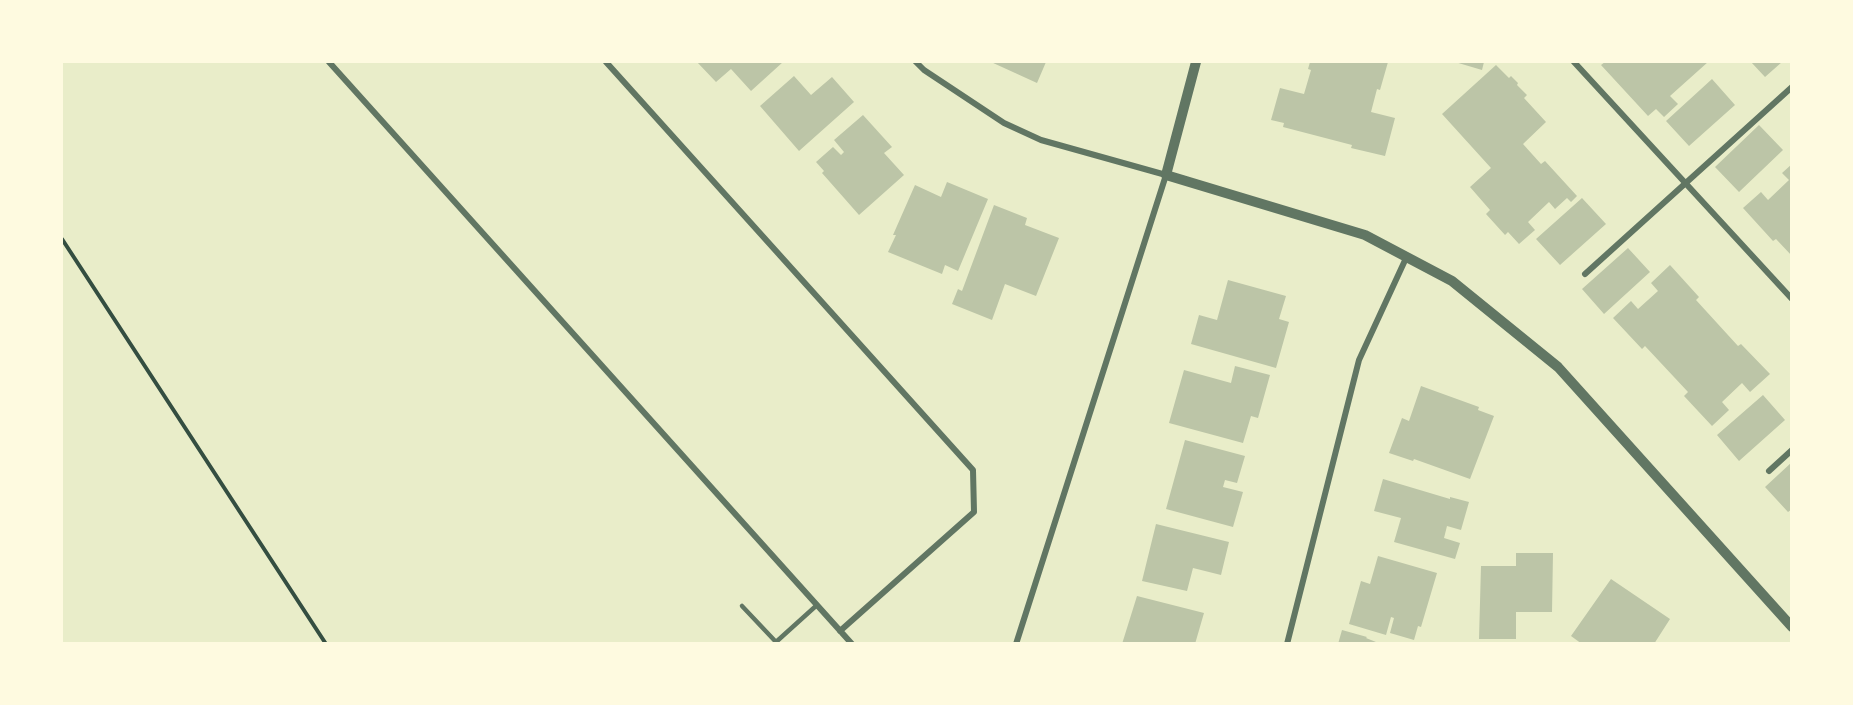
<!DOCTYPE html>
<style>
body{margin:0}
#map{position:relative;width:1853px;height:705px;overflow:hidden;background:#e9edc9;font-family:"DM Sans",sans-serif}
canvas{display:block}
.frame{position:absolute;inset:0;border:63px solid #fefae0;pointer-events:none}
</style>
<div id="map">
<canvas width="1853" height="705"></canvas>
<div class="frame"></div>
</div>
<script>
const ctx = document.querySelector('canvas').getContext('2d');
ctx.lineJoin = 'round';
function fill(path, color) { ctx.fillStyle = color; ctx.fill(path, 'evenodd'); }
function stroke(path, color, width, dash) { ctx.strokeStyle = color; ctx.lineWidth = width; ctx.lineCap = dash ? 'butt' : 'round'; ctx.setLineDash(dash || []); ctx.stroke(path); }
fill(new Path2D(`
 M697 62H783L751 91 731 69 716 82Z
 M991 62H1046L1037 83Z
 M1310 62H1388L1380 90 1377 89 1371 112 1395 118 1385 156 1351 148 1352 145 1283 127 1284 123 1271 120 1280 88 1304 94 1311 70 1308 69Z
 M1455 62H1484L1482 70Z
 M1605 62H1708L1670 96 1678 104 1664 117 1656 109 1648 116 1601 65Z
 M1751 62H1782L1765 77Z
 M1496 65 1509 78 1511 76 1518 83 1517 85 1527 95 1524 98 1546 122 1523 144 1541 164 1545 161 1577 196 1571 202 1567 198 1555 209 1549 202 1528 222 1535 230 1519 244 1508 232 1505 235 1486 214 1490 210 1470 187 1491 168 1442 114Z
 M794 76 811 95 832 77 854 102 799 151 760 106Z
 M1712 79 1735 105 1689 146 1666 121Z
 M863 115 892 147 884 153 904 175 859 215 822 173 824 171 816 162 833 147 841 155 844 152 834 140Z
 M1759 125 1783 150 1739 192 1715 167Z
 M1792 164V256L1776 239 1773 241 1743 208 1761 192 1768 200 1789 180 1782 173Z
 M947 182 988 199 958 271 945 265 942 274 888 252 896 235H893L915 185 941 197Z
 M1582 198 1606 224 1560 265 1536 239Z
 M994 205 1027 218 1025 225 1059 238 1036 296 1005 284 992 320 952 304 958 289 962 291Z
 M1628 248 1650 272 1604 314 1582 289Z
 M1670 265 1699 297 1696 300 1738 346 1741 344 1770 374 1750 392 1742 383 1722 402 1729 410 1712 426 1684 396 1688 392 1645 346 1642 349 1613 318 1631 301 1638 309 1658 291 1651 283Z
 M1228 280 1286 296 1279 319 1289 322 1276 368 1191 344 1199 315 1217 320Z
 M1235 366 1270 375 1258 418 1251 416 1243 443 1169 423 1184 370 1231 383Z
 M1421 386 1479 407 1478 410 1494 416 1470 479 1414 459 1413 461 1389 453 1402 418 1409 421Z
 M1763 395 1785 420 1739 461 1717 435Z
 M1185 440 1245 456 1237 483 1225 480 1223 487 1243 492 1233 527 1166 509Z
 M1792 462V509L1788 512 1765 487Z
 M1383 479 1450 499V497L1469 502 1461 530 1447 526 1444 538 1460 543 1455 559 1394 542 1401 518 1374 511Z
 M1156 524 1229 542 1221 575 1193 568 1187 591 1142 581Z
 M1516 553H1553L1552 612H1516V639H1479L1481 566H1516Z
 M1378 556 1437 573 1421 627 1418 626 1414 640 1390 633 1394 618 1391 617 1386 635 1349 624 1361 581 1370 584Z
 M1611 579 1670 619 1654 644H1582L1571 636Z
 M1137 596 1204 613 1195 644H1122Z
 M1342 630 1367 637 1366 638 1381 644H1338Z`), '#bcc5a7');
stroke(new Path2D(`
 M62 239 326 644`), '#344e41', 4);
stroke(new Path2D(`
 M742 606 776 642 817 605`), '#617663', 4.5);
stroke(new Path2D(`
 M329 62 852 644
 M606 62 973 470 974 512 840 631
 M916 62 924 70 1004 123 1041 140 1166 175 1016 644
 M1574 62 1792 299
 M1585 274 1792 87
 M1769 471 1792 450
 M1287 644 1359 360 1407 256`), '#617663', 6);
stroke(new Path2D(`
 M1196 62 1166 175 1365 235 1452 281 1558 367 1792 627`), '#617663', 10);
</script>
